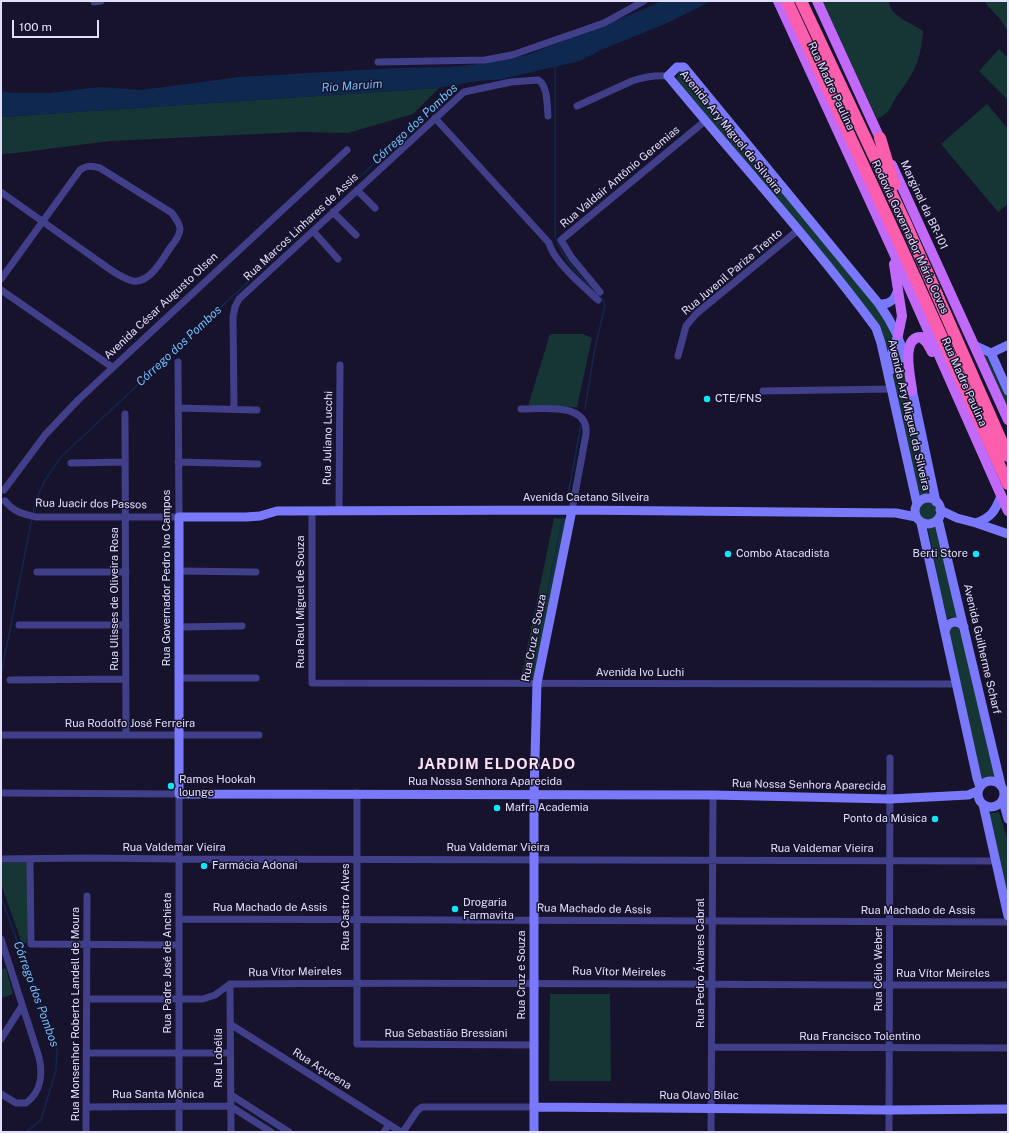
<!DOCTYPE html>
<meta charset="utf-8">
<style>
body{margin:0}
#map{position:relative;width:1009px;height:1133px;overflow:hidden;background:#17132c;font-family:"Public Sans",sans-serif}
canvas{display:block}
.frame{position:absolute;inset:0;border:2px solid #e2dffe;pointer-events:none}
.scale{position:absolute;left:12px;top:20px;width:87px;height:18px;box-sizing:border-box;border:2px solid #e2dffe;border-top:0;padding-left:5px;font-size:12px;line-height:14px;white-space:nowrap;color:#e2dffe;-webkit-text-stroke:3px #17132c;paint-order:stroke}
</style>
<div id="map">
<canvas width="1009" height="1133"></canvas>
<div class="frame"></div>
<div class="scale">100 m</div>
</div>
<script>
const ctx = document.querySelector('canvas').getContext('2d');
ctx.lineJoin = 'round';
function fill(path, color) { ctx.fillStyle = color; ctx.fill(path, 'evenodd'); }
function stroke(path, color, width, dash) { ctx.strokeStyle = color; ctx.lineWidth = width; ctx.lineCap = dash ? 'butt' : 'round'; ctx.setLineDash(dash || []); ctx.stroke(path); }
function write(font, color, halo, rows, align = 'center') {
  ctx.font = font + ' "Public Sans",sans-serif'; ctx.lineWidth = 3; ctx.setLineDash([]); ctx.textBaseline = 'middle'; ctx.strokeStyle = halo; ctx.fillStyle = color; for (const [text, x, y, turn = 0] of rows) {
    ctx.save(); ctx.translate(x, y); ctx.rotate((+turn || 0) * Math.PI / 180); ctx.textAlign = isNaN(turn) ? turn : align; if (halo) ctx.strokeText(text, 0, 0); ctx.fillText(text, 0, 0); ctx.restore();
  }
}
fill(new Path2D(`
 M822 1H889C889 16 912 23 923 31 921 61 914 73 897 96 888 109 893 111 877 119Z
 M985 1H1008V32L1001 20 986 4Z
 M999 49 1008 58V100L979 71Z
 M682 70 872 297 896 334 888 357 885 344 677 80 678 73Z
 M439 88 413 114 348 133 300 132 110 141 16 153 1 154V117Z
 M987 104 1008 129V204L998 212 941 144Z
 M550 334H583L592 338 577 407 528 406Z
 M898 340 914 409 922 468 928 494 920 495 895 386 892 371Z
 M981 350 991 355 1008 396V413Z
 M919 511a9 9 0 1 1 18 0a9 9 0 1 1-18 0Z
 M554 518 566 519 536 679 521 678Z
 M935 527 958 618 950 617 944 621 936 568 928 528Z
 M952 626 958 627 962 638 995 776 993 779 982 781 949 633 950 629Z
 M999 812 1008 841V911L987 814Z
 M27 862V943H22L1 884V863Z
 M6 968 13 994 1 998V970Z
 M550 994H610L611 1081H549Z`), '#163635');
fill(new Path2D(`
 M661 1H711L667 23 601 50 580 61 502 79 470 82 439 88 1 117V91L12 93H49L100 87 141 90 239 77 396 68 448 67 479 64 527 55 642 10Z`), '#0f284f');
stroke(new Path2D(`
 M555 67V236C564 263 584 281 604 301L605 305 594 353 585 409
 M567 500 581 425
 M33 514C37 491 48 474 62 456L459 84
 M1 675 32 518
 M530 675 563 517
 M1 897 57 1050 56 1070 41 1120 26 1132`), '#0f284f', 1.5);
stroke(new Path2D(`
 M94 2 101 1
 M378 62 485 60 512 55 604 23 644 1
 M577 106 632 81C644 77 656 75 668 76
 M435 118 549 243C553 261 584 287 598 300
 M357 190 375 208
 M1 192C32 214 63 236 94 258 104 265 121 279 133 281 149 284 163 259 170 248 174 243 180 236 180 229 180 223 175 218 172 213L100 168C92 166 87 165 80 170L1 279
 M333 212 356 235
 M313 231 338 259
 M1 290 112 367
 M600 292 572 258 561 240 705 121
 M678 356 686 326 696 314 797 231
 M763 391 892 389
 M178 408 257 410
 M234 409 233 317 235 307 239 299 464 92 511 82 538 80C548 85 547 106 548 116
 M521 409C542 409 589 402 586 434L572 510
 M125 414 126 735
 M178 462 258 464
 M71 463 125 462
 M4 490 45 435 78 400 347 150
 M5 501C14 512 23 514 36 517H179L178 362
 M312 511V683L957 684
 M339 511 340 365
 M179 571 256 572
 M37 572H126
 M19 625H126
 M179 627 242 626
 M179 678H256
 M10 680 126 679
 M1 735H259
 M1 793 179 794V1132
 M357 793V1044L534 1045
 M1 859 87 858 179 859 996 861
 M30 859 31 944 179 945
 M179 919 1008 922
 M1 939 39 1057C43 1074 41 1092 26 1103H16L1 1094
 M230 984C489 981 749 986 1008 985
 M230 984 231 1132
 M87 999H203L215 995 230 984
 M230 1024 401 1132
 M1 1039 22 1006
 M712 1047 1008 1048
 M87 1053H230
 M231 1095 289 1132
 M86 1107 230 1106 271 1132
 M86 1132 87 896
 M384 1132 389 1124
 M403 1132 417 1111 422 1107H534
 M711 1132 713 795
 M889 1132 890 758`), '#413f8a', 7);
stroke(new Path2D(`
 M879 304C890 305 895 300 898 289
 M974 345 991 353 1008 391
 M991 353 1008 345
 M906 362C901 339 892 322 879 304L684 67H677L668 76C737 160 812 241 876 328L881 343 917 504
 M891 370 892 353 898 335
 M911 384 936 502
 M915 511a13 13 0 1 1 26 0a13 13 0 1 1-26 0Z
 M940 510 957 518 976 523 1008 534
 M916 517 896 513 572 510 277 511 260 516 246 517H179V794L713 795 890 799 968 795 978 791
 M938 519 1001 785
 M921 523 977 778 980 787
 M976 523C992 517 995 511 1001 496
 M945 632C947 621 957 619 964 627
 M978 794a13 13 0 1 1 26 0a13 13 0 1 1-26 0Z
 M1003 801 1008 819
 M983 804 1008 916
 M534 1107 889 1110 1008 1109
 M534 1132V794L537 683 572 510`), '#7a79fb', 9);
stroke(new Path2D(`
 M778 1 891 247 1008 511
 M817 1 883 145
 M892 165 1008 420
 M894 264 902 316 898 335
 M912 391C911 378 900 337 921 337L927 343 932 352`), '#c16afa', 10);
stroke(new Path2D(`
 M787 1 897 238 1008 484
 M801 1 905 222 1008 456
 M880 138 894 185`), '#fa5eac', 12);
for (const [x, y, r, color] of [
 [707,399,4,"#12e5f8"],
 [728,554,4,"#12e5f8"],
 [976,554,4,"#12e5f8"],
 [171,786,4,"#12e5f8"],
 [497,808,4,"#12e5f8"],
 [935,819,4,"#12e5f8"],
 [204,866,4,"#12e5f8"],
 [455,909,4,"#12e5f8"]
]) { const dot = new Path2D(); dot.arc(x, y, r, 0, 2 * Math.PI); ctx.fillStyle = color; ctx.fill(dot); stroke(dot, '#17132c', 1.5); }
write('11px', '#e2dffe', '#17132c', [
 ["Rua Madre Paulina",831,86,65],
 ["Avenida Ary Miguel da Silveira",731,132,51],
 ["Rua Valdair Antônio Geremias",620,177,-40],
 ["Marginal da BR-101",924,205,65],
 ["Rua Marcos Linhares de Assis",301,227,-43],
 ["Rodovia Governador Mário Covas",910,237,65],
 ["Rua Juvenil Parize Trento",732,272,-40],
 ["Avenida César Augusto Olsen",161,306,-43],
 ["Rua Madre Paulina",964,382,66],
 ["Avenida Ary Miguel da Silveira",909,415,77],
 ["Rua Juliano Lucchi",328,438,-89],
 ["Avenida Caetano Silveira",586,498],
 ["Rua Juacir dos Passos",91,504,1],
 ["Rua Governador Pedro Ivo Campos",167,578,-90],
 ["Rua Ulisses de Oliveira Rosa",115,599,-90],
 ["Rua Raul Miguel de Souza",301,602,-90],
 ["Rua Cruz e Souza",534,638,-79],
 ["Avenida Guilherme Scharf",982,649,77],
 ["Avenida Ivo Luchi",640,673],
 ["Rua Rodolfo José Ferreira",130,724],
 ["Rua Nossa Senhora Aparecida",485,782],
 ["Rua Nossa Senhora Aparecida",809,785,1],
 ["Rua Valdemar Vieira",174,848],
 ["Rua Valdemar Vieira",498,848],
 ["Rua Valdemar Vieira",822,849],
 ["Rua Castro Alves",346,907,-90],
 ["Rua Machado de Assis",270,908],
 ["Rua Machado de Assis",594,909,1],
 ["Rua Machado de Assis",918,911],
 ["Rua Padre José de Anchieta",168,963,-90],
 ["Rua Pedro Álvares Cabral",701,963,-90],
 ["Rua Célio Weber",879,969,-90],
 ["Rua Vítor Meireles",295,972,-1],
 ["Rua Vítor Meireles",619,972,1],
 ["Rua Vítor Meireles",943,974],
 ["Rua Cruz e Souza",522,975,-90],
 ["Rua Monsenhor Roberto Landell de Moura",76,1014,-90],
 ["Rua Sebastião Bressiani",446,1034],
 ["Rua Francisco Tolentino",860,1037],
 ["Rua Lobélia",219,1058,-90],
 ["Rua Açucena",322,1069,32],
 ["Rua Santa Mônica",158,1095],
 ["Rua Olavo Bilac",699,1096]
]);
write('11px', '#e2dffe', '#17132c', [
 ["CTE/FNS",715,399],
 ["Combo Atacadista",736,554],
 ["Berti Store",968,554,"right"],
 ["Ramos Hookah",179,780],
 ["lounge",179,793],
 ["Mafra Academia",505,808],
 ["Ponto da Música",927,819,"right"],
 ["Farmácia Adonai",212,866],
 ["Drogaria",463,903],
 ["Farmavita",463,916]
], 'left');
write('italic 12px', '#71befb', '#17132c', [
 ["Rio Maruim",352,86,-4],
 ["Córrego dos Pombos",415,124,-43],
 ["Córrego dos Pombos",179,346,-43],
 ["Córrego dos Pombos",36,994,70]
]);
ctx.letterSpacing = '1px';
write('bold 15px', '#fee1f4', '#17132c', [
 ["JARDIM ELDORADO",497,764]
]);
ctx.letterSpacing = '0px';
</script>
